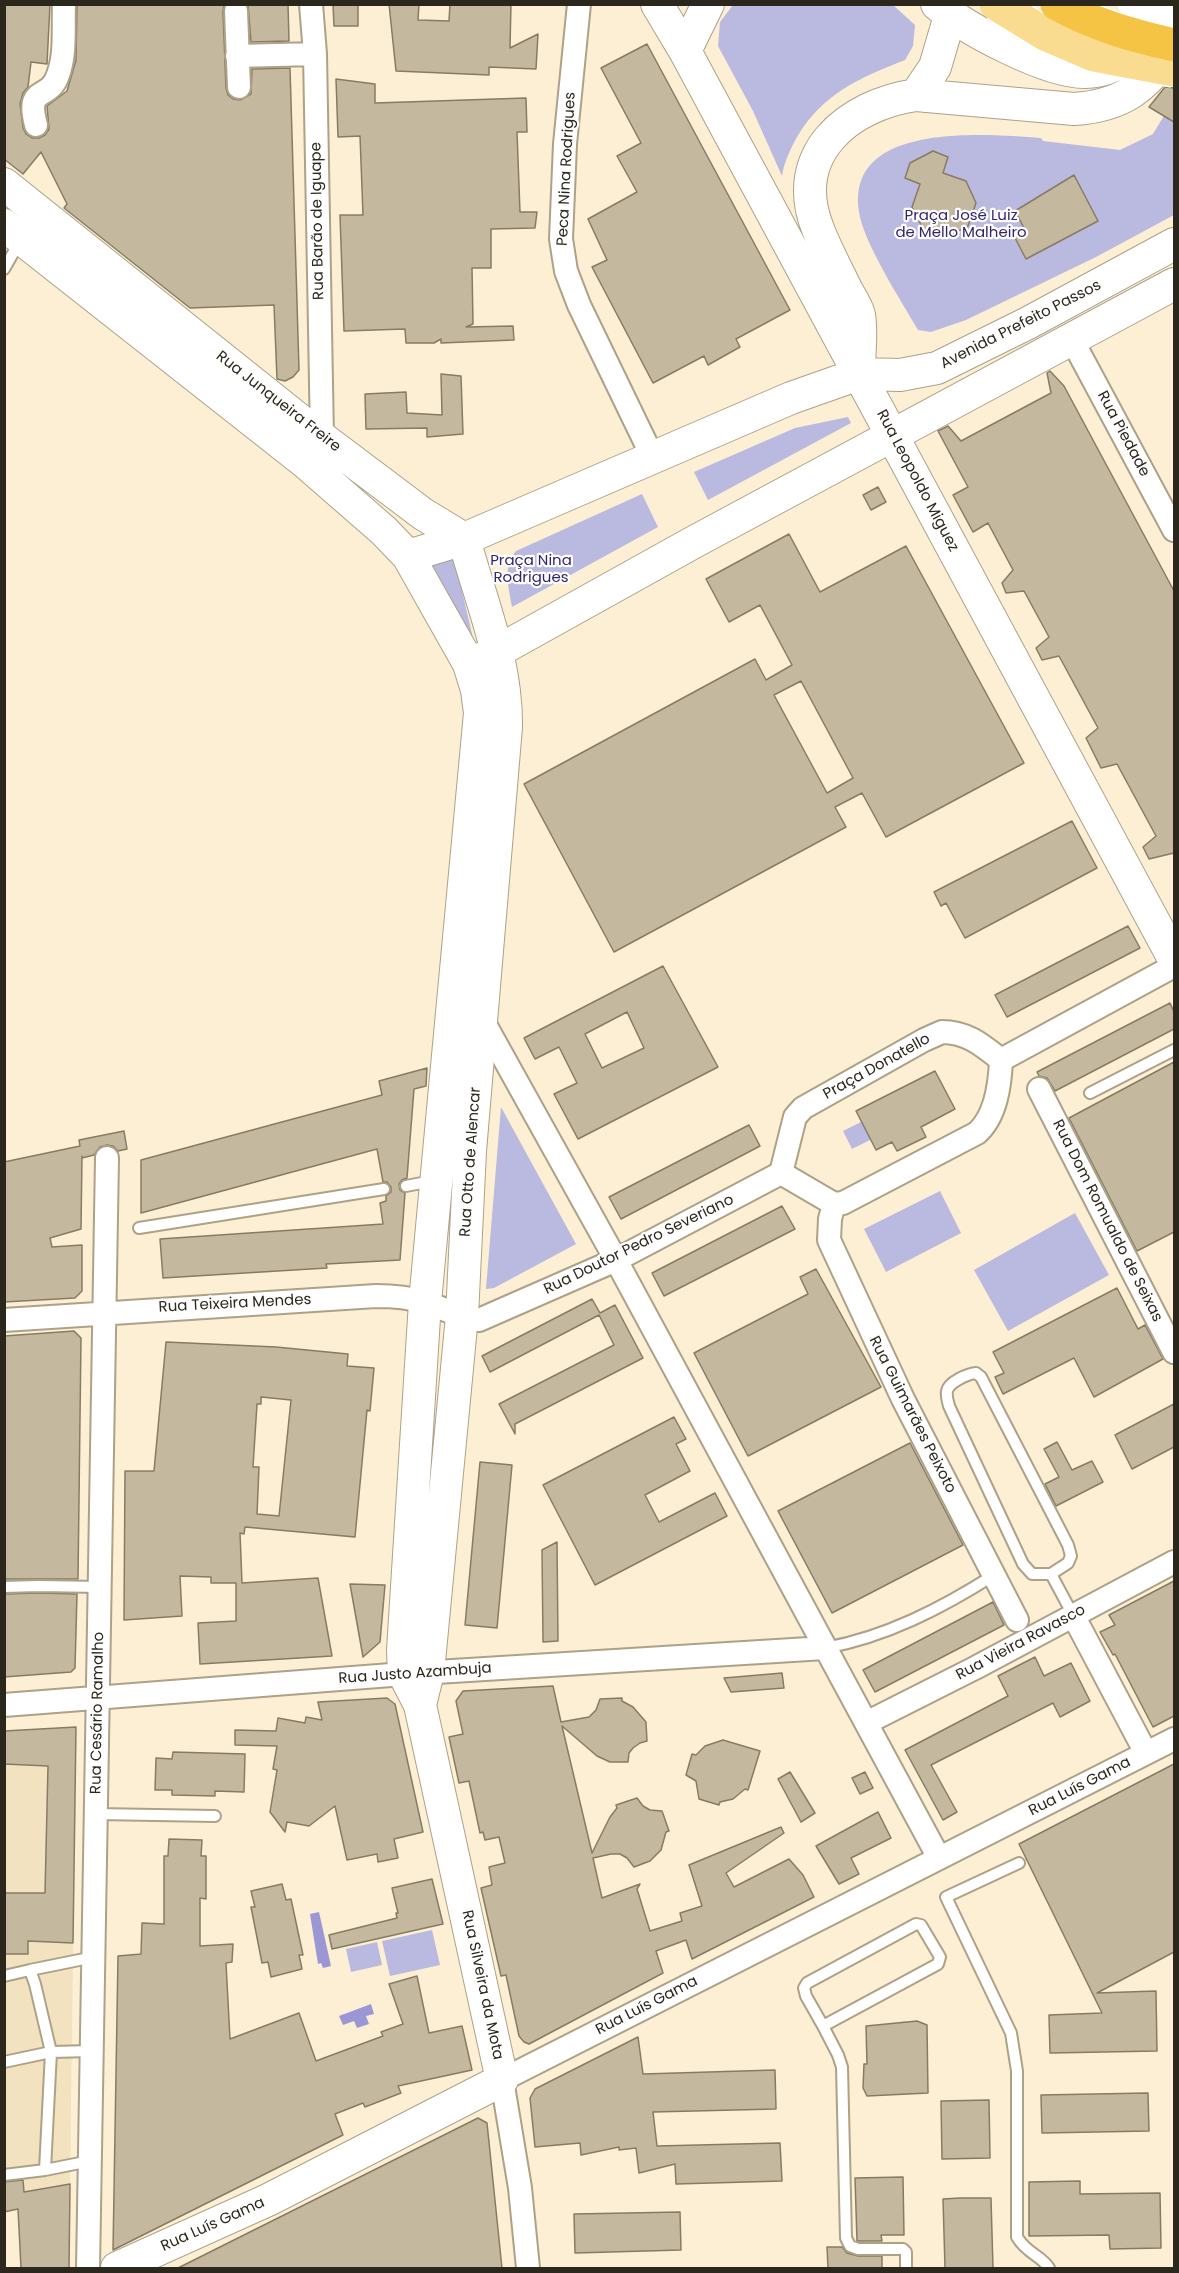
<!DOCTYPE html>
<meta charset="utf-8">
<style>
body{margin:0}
#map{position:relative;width:1179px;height:2273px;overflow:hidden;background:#fcefd4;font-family:Poppins,sans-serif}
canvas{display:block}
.frame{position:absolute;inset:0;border:6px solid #2b271c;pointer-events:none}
</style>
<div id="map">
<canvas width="1179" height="2273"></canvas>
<div class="frame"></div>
</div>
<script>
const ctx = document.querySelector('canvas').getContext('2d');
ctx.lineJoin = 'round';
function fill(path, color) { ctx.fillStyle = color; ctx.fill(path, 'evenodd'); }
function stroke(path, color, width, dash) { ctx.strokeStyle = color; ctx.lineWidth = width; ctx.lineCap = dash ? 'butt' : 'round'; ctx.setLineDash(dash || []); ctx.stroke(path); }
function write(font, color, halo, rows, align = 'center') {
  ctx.font = font + ' Poppins,sans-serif'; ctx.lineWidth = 4.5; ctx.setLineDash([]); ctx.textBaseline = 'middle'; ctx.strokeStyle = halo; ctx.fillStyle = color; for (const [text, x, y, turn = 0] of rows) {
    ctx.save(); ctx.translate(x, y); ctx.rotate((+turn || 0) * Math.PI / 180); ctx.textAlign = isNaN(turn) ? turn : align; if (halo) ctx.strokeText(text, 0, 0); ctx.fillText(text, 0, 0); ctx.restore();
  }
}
fill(new Path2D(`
 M76 1727 70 2184 4 2197V1731Z`), '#f2e2c0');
fill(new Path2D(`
 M733 5H893L915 25 913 46 905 60C861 77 822 94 797 137 791 148 784 162 782 176L753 111 718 46 720 22Z
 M1168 109H1174V215L1096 257 966 320 931 332 918 330C901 300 864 244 859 212 845 121 985 134 1041 138L1043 141 1120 150 1153 134Z
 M848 417 851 423 708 500 694 472 795 428Z
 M642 494 658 527 512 607C509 589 502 566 516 551Z
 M454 556 475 647 430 564Z
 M931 1087 940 1105 852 1149 843 1131Z
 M501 1107 576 1244 494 1288 486 1289Z
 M940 1191 961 1233 886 1272 864 1229Z
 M1075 1213 1109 1275 1008 1331 974 1270Z
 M432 1930 440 1965 390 1976 382 1941Z
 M377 1942 382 1965 351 1972 346 1949Z`), '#bab9e0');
fill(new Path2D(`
 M319 1912 331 1966 323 1968 321 1963 318 1964 310 1914Z
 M371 2004 374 2014 366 2016 369 2024 357 2028 354 2021 343 2025 339 2016Z`), '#9b97d5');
const building = new Path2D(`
 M4 4H50L47 64 31 62 28 87 23 93 20 104 23 128 26 134 32 138H39L45 135 49 129 47 106 67 91 76 60 77 4H224L223 12 226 88 228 95 233 99 240 100 251 94 252 69 290 68 299 370 293 377 285 381 277 379 274 305 190 308 64 208 67 204 41 152 23 174 4 159Z
 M248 4H288L289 41 251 42Z
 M333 4H358V26H334Z
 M389 4H419L418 20 449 21 450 4H511L510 48 538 34 536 69 489 67V75L396 71Z
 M647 44 790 310 736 339 740 347 708 365 704 356 653 383 592 267 607 260 588 219 637 192 617 156 641 143 601 68Z
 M336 79 375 84V103L526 98 527 132H517L520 212H537L535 228 491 229V268H472L473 324 466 327 513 326 514 340 441 343V339L434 343H406L405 329 344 331 340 215H363L360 136 338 137Z
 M1165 87 1174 88V122L1149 107Z
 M933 151 948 157 943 173 966 181 976 203 968 226 947 237 923 229 912 207 920 184 905 178 910 163Z
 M1074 175 1098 221 1026 259 1013 234 1024 228 1015 211Z
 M1050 371 1064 386 1174 591V853L1149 859 1143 847 1156 836 1117 764 1101 768 1086 738 1098 728 1059 656 1042 660 1036 648 1049 637 1024 591 1006 593 1002 583 1013 570 988 523 973 532 953 495 968 487 938 431 948 426 961 441 1051 393 1047 373Z
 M441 374 461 376 463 434 427 437V428L366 429 365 394 406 392 407 413 442 415Z
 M878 487 886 502 871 510 863 495Z
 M789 534 820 592 906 546 1024 763 886 837 862 793 835 807 846 827 614 952 524 784 755 659 766 680 792 665 760 605 729 622 706 579ZM801 681 853 778 827 793 774 695Z
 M1072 821 1097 868 965 938 946 903 941 906 934 892Z
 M1128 926 1140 948 1007 1017 995 995Z
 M663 966 718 1067 578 1139 554 1094 577 1083 559 1047 535 1059 524 1038ZM627 1012 644 1048 602 1068 585 1034Z
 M1170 1003 1174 1012V1029L1055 1091 1047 1078 1039 1076 1037 1072Z
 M1174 1062V1232L1137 1251 1069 1118Z
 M427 1068 426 1086 414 1089 407 1178 402 1180 399 1184 400 1190 405 1193 400 1260 326 1264 327 1268 163 1278 160 1239 383 1224 380 1203 386 1201V1196L391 1192V1187L387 1182H383L377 1149 141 1213V1160L382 1095 379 1081Z
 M935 1071 955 1109 921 1127 926 1137 897 1151 892 1142 876 1150 856 1111Z
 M749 1125 760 1146 621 1219 609 1197Z
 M124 1131 127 1149 118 1151 113 1146 107 1145 100 1147 94 1155 82 1158V1156L81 1229 50 1238 52 1247 82 1245V1291L75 1298 4 1302V1162L80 1146 79 1140Z
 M782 1206 795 1229 664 1296 652 1273Z
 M816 1269 881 1387 748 1456 694 1353 808 1294 800 1277Z
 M1117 1288 1138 1329 1145 1325 1163 1359 1094 1397 1074 1358 1003 1394 995 1377 1004 1373 993 1352Z
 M592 1299 600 1313 615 1305 643 1358 515 1424V1434L499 1404 614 1345 599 1315 490 1372 482 1356Z
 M74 1331 81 1338 78 1579H4V1336Z
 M166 1342 276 1347 348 1354 347 1366 374 1368 370 1411 367 1410 355 1537 245 1527 244 1534 240 1533 242 1583 318 1578 332 1656 200 1664 198 1623 236 1621V1583H211V1577L180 1576 182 1616 124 1620 125 1471H154ZM261 1397 291 1400 279 1516 257 1514 259 1467H253L257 1404H261Z
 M1174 1404V1447L1132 1469 1115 1435Z
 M674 1417 686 1439 676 1444 690 1471 645 1495 659 1522 715 1493 727 1516 595 1585 543 1485Z
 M1057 1442 1072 1470 1092 1461 1103 1482 1056 1506 1045 1484 1059 1477 1044 1449Z
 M910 1443 963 1545 832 1613 778 1511Z
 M480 1462 512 1465 497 1628 465 1625Z
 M557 1542 558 1641 543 1642 542 1550Z
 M1174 1581V1716L1153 1727 1115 1654 1113 1655 1100 1632 1115 1625 1109 1615Z
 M350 1584 385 1585 380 1642 363 1657Z
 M38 1593 77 1594 75 1668 71 1672 4 1677V1594Z
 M993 1602 1004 1625 875 1692 863 1670Z
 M1035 1657 1044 1676 1071 1663 1090 1701 1060 1717 1053 1703 931 1765 957 1812 943 1820 905 1750 1008 1696 998 1676Z
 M782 1673 784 1688 731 1692 724 1678Z
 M553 1686 561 1722 589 1717 596 1710 600 1699 622 1698V1701L633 1707 646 1722 647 1741 640 1743 633 1748 629 1753 628 1762H610L597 1756 562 1726 592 1853 610 1817 617 1808 616 1805 637 1798 643 1806 650 1810 662 1811 669 1831 666 1832 661 1850 650 1861 634 1867 627 1858 620 1854H611L593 1858 602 1898 640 1884 637 1889 650 1931 682 1921 680 1913 702 1906 689 1865 781 1827 784 1833 726 1873 734 1887 789 1859 803 1875 814 1897 692 1959 686 1940 656 1951 663 1973 529 2044 524 2042 519 2036 506 1975 501 1976 481 1888 492 1885 489 1867 505 1863 499 1837 485 1840 483 1832 480 1833 469 1781 459 1783 449 1737 463 1734 456 1701 463 1691Z
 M387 1698 395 1704 423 1832 394 1839 398 1858 378 1862 377 1854 347 1860 335 1806 309 1826 287 1822 285 1832 270 1812 277 1770 273 1769 277 1746 235 1745V1730L276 1731 278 1718 305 1723 306 1717 322 1720 318 1702Z
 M76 1727 73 1943 28 1941V1954H4V1893H45L48 1766 4 1764V1731Z
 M723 1740 760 1751 748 1790 745 1789 733 1799 720 1802 719 1805 699 1799 696 1781 686 1775 692 1754 696 1755 705 1746Z
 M173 1752 245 1754 244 1792 215 1791V1796L172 1795V1790H155L156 1758 172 1759Z
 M1174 1764V1952L1097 1993 1156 1991 1157 2051 1050 2053 1049 2015 1102 2013 1019 1844Z
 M790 1772 815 1813 801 1822 778 1779Z
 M865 1772 873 1788 860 1794 852 1778Z
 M878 1812 891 1838 851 1858 859 1874 839 1884 816 1846Z
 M169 1839 202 1840 201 1856H206V1899L200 1898V1946L233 1944 232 1962 226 1963 230 2039 299 2013 316 2061 383 2036 381 2032 403 2024 389 1984 417 1976 429 2033 462 2026 472 2070 398 2086 401 2093 365 2107 363 2103 335 2114 343 2135 113 2250 118 1956 141 1954 142 1923 164 1924V1856H168Z
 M432 1879 443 1924 332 1949 329 1935 397 1918 396 1913H398L392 1888Z
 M282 1884 286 1900 291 1899 303 1955H299L302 1969 271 1977 268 1962 262 1963 251 1907H255L251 1891Z
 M917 2021 927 2025 928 2093 867 2096 863 2088 864 2064H867L866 2026Z
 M638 2037 643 2074 775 2070 776 2109 653 2112 657 2146 780 2143 782 2181 676 2184 675 2164 639 2173 636 2148 619 2150V2147L581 2155 580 2143 535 2147 530 2098 535 2089Z
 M1148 2093 1149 2131 1042 2133 1041 2095Z
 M989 2100 990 2158 942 2159 941 2101Z
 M478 2118 487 2123 502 2268H178Z
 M903 2177 904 2235H881L882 2241H857L855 2178Z
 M23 2180 24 2192 70 2184 69 2268H21L18 2209 4 2212V2182Z
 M1080 2181V2194L1160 2193 1161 2248 1110 2249 1109 2235 1029 2236V2182Z
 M960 2198H991L993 2268H945L943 2199Z
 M680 2212 681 2250 575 2253 574 2214Z
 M827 2247H842L847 2253 858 2256H882V2268H828Z`);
fill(building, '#c4b99e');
stroke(building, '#877c63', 1.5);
const lane = new Path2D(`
 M4 269 20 241
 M1090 1093 1174 1050
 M406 1186 432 1181
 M139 1228 384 1189
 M1051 1574H1032L1023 1564 949 1406C948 1402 946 1396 947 1391 949 1382 967 1374 976 1373L981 1377 1068 1545 1071 1556 1068 1563 1051 1574 1073 1615
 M4 1587 38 1586 100 1587
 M825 1648C886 1637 942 1608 994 1575
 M96 1814 215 1816
 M1019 1863 946 1897 1011 2033 1017 2071V2237C1027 2254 1041 2255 1049 2268
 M30 1970 94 1957
 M4 1976 30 1970 35 1984 51 2052 45 2170 4 2175
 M823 2026 806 1996 804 1988 807 1983 916 1924 921 1925 940 1957 938 1964 823 2026 838 2055 842 2067 846 2238 850 2246 858 2249H903L906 2252V2268
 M4 2062 51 2052 92 2051
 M45 2170 90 2161`);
const street = new Path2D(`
 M311 4 315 54 322 438
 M579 4 565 144 561 239 566 271 579 305 653 458
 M236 11 239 87
 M237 56 315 54
 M36 125C25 84 49 102 58 75 66 54 63 27 64 4
 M1071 338 1174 530
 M482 1019 616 1260 939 1858
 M942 1032C967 1032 982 1045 1001 1060 1000 1085 996 1116 977 1133L843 1203 834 1204 781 1173 795 1117 803 1108 924 1040Z
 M1001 1060 1174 966
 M1039 1089 1174 1352
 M834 1204 830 1219 829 1240 903 1399 1017 1620
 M4 1320 376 1296C392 1296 408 1297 424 1302 442 1307 459 1318 479 1320L616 1260 781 1173
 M1073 1615 1146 1753
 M4 1705 404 1674 825 1648
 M866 1723 975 1668 1174 1562
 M88 2268 107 1158
 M528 2268 520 2188 502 2080 1174 1739`);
const secondary = new Path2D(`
 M657 4 685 51 1174 959
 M937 4C965 29 1048 73 1086 72 1103 72 1118 65 1132 54
 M685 51 708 4
 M916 95 935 67 950 16
 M4 184 322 438 423 514 464 539C481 602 507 661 506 727L470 1151 462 1316 428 1672 420 1705
 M4 225 306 463 384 531 408 556 469 664 477 690 480 713 425 1302 403 1650 404 1674 420 1705 502 2080 268 2200 117 2268
 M859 370C859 353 862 332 859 315 857 307 851 298 847 291 837 270 826 250 818 229 788 155 847 105 916 95L1074 109C1123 106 1146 87 1173 48
 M408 556 464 539 791 398 859 374 900 375 937 368 1028 323 1174 244
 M481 659 498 651 694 542 1174 284`);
stroke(lane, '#ada187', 14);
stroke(street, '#ada187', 26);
stroke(secondary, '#ada187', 34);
stroke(lane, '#fff', 10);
stroke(street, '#fff', 22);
stroke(secondary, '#fff', 32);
const secondaryBridge = new Path2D(`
 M1134 4 1174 14`);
const primaryBridge = new Path2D(`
 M996 4 1045 34 1094 55 1174 70`);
const highwayBridge = new Path2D(`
 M1057 4C1094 25 1134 36 1174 45`);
stroke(secondaryBridge, '#ada187', 34, []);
stroke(primaryBridge, '#fff', 36, []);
stroke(highwayBridge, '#fff', 36, []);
stroke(secondaryBridge, '#fff', 32);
stroke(primaryBridge, '#f9dc8f', 33);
stroke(highwayBridge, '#f5c444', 33);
write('15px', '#2b271c', '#fefefe', [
 ["Peca Nina Rodrigues",567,169,-87],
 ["Rua Barão de Iguape",318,221,-91],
 ["Avenida Prefeito Passos",1021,325,-27],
 ["Rua Junqueira Freire",278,402,38],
 ["Rua Piedade",1123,434,62],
 ["Rua Leopoldo Miguez",917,481,62],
 ["Praça Donatello",877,1067,-29],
 ["Rua Otto de Alencar",471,1162,-86],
 ["Rua Dom Romualdo de Seixas",1107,1221,63],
 ["Rua Doutor Pedro Severiano",639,1245,-26],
 ["Rua Teixeira Mendes",235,1304,-3],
 ["Rua Guimarães Peixoto",912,1415,63],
 ["Rua Vieira Ravasco",1021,1643,-28],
 ["Rua Justo Azambuja",415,1674,-4],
 ["Rua Cesário Ramalho",98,1713,-89],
 ["Rua Luís Gama",1080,1787,-27],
 ["Rua Silveira da Mota",482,1985,78],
 ["Rua Luís Gama",647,2006,-27],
 ["Rua Luís Gama",213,2225,-24]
]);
write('15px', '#33256d', '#fefefe', [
 ["Praça José Luiz",961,216],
 ["de Mello Malheiro",961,233],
 ["Praça Nina",531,561],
 ["Rodrigues",531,578]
]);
</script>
